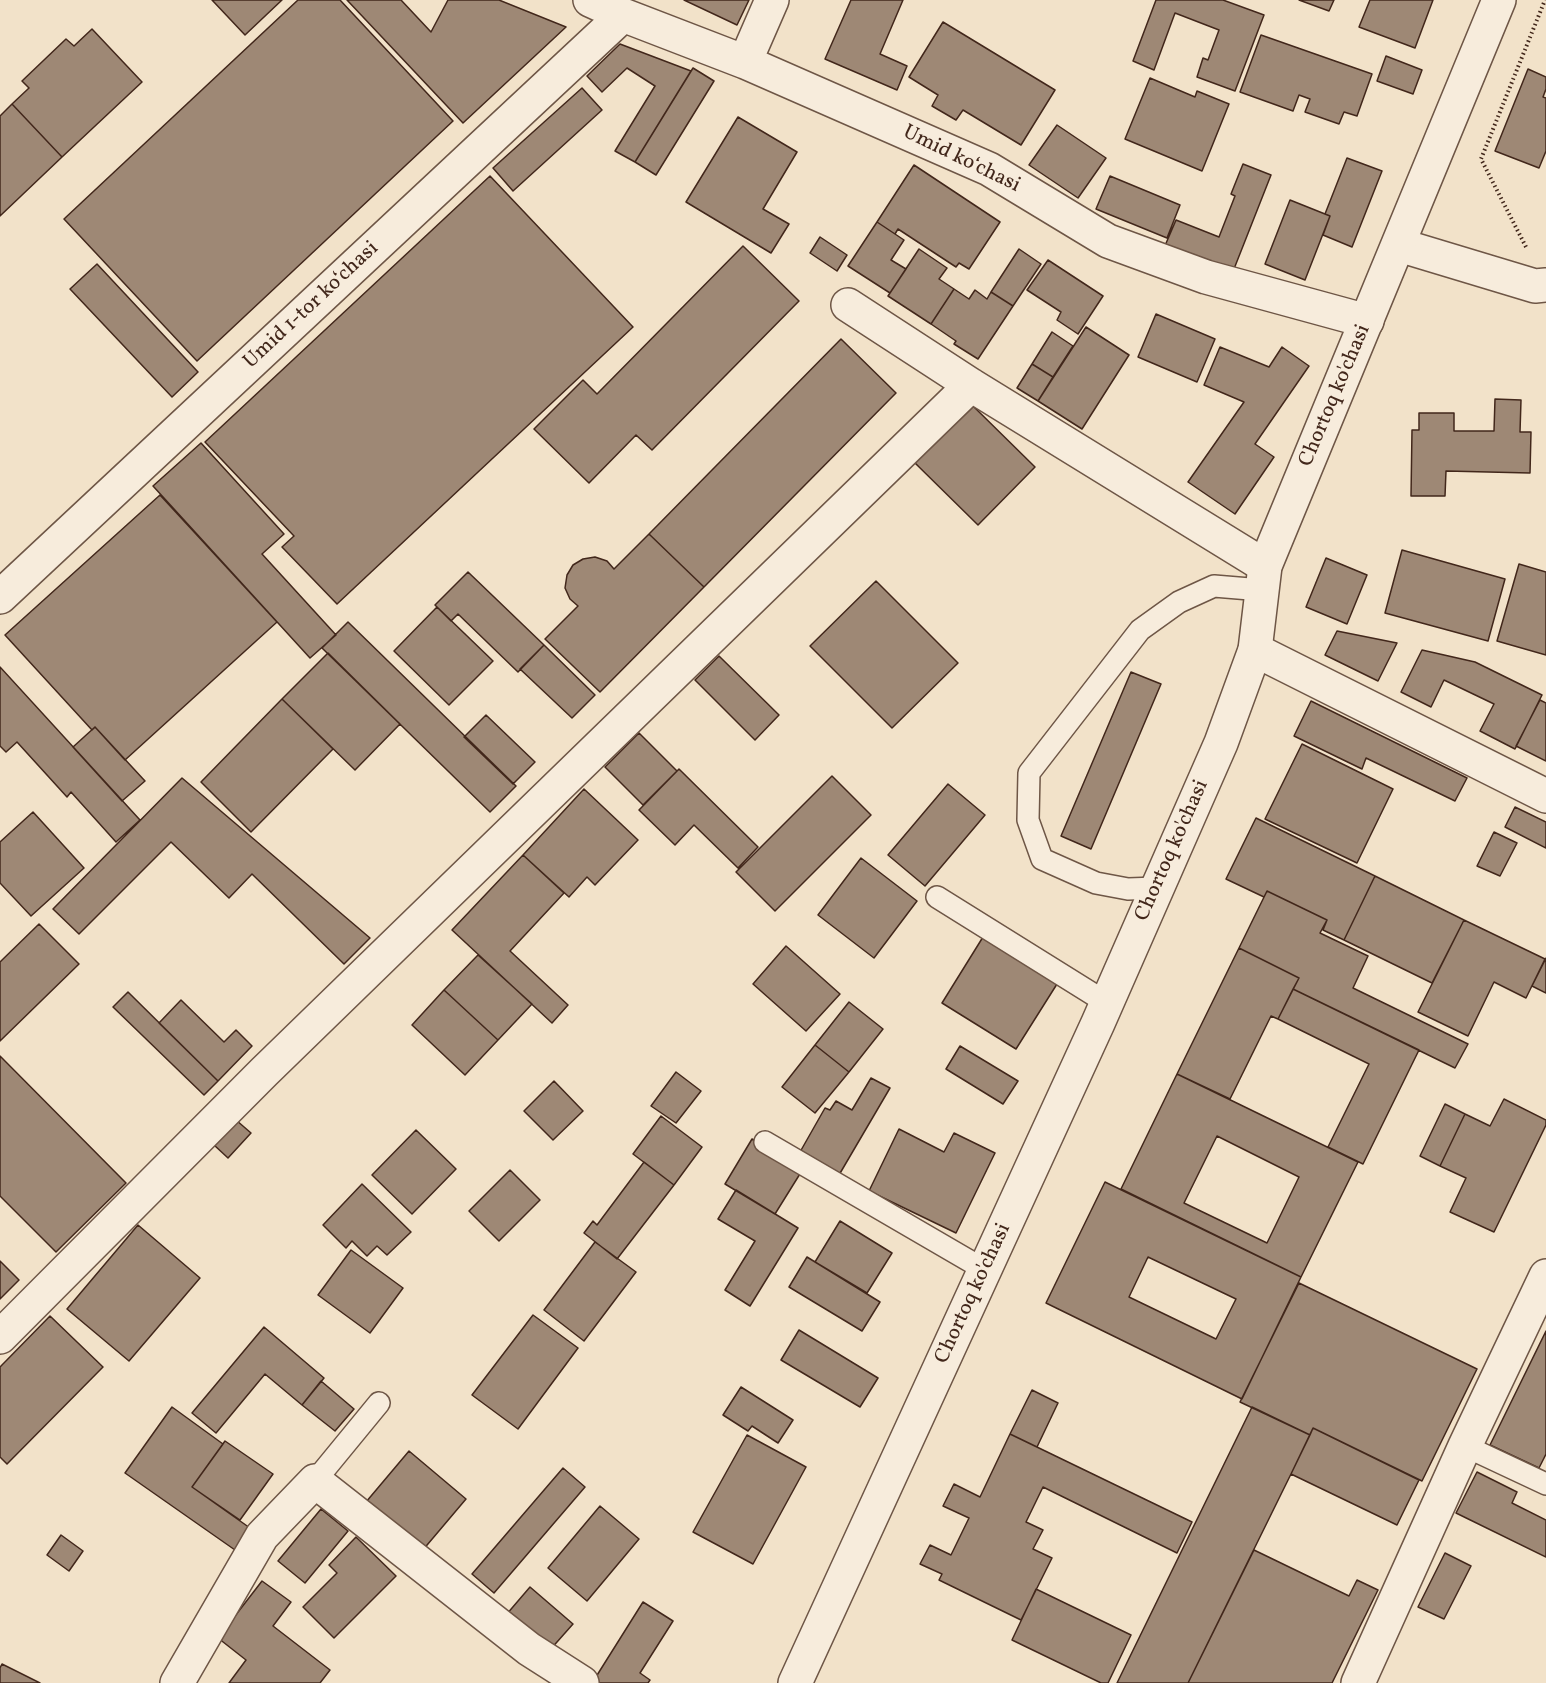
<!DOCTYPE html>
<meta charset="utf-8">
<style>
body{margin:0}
canvas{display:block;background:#f2e2c9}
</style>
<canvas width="1546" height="1683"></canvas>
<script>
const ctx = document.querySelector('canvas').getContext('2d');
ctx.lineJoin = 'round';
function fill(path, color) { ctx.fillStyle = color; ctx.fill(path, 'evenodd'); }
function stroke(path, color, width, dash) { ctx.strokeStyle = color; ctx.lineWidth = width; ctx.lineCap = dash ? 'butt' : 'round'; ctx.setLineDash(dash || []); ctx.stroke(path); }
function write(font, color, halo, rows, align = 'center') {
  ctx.font = font + ' Vollkorn,serif'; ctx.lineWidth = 6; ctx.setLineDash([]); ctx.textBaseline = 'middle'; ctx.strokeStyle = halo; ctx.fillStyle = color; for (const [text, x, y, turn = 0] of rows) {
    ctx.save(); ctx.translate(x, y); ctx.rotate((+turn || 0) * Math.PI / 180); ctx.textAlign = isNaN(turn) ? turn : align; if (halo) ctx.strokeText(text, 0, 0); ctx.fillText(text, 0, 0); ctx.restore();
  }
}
const building = new Path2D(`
 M212 0H282L245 35Z
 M298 0H340L453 121 197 361 64 219Z
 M347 0H401L431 32 448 0H499L566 27 463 123Z
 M684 0H749L737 25Z
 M851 0H903L880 54 907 66 897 90 825 59Z
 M1156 0H1223L1264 15 1235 91 1197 77 1203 58 1208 60 1219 30 1175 13 1154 70 1133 61Z
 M1299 0H1334L1329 11Z
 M1370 0H1433L1415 48 1359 27Z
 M943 22 1055 90 1021 145 963 110 956 120 932 106 938 95 909 77Z
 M92 29 142 82 62 157 12 104 29 88 22 81 66 39 74 46Z
 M1261 35 1372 74 1357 116 1344 112 1339 124 1305 112 1310 99 1299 95 1293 111 1240 92Z
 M620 44 691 71 635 162 615 151 655 86 627 68 602 92 587 76Z
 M1386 56 1422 70 1413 94 1377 81Z
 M693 68 714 81 656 175 635 162Z
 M1528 69 1546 77V89L1543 97 1546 98V151L1539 168 1495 151Z
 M1150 78 1195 97 1197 91 1229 104 1202 171 1125 139Z
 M582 88 602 110 513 191 493 168Z
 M12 104 62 157 0 216V116Z
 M738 117 797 152 763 209 789 224 771 253 686 202Z
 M1057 125 1106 158 1078 198 1029 165Z
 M1347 158 1382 171 1352 247 1323 235 1330 216 1325 214Z
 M1243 164 1271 175 1232 274 1164 248 1176 220 1219 237 1235 196 1231 194Z
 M914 165 1000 222 969 269 959 263 956 267 898 229 895 234 877 222Z
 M490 176 633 327 337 604 282 547 294 536 205 442Z
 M1110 176 1180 205 1167 238 1096 209Z
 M1290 200 1330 216 1305 280 1265 264Z
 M877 222 904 240 891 260 906 269 890 293 848 266Z
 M820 237 847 255 837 271 810 253Z
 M743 246 799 301 652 450 636 435 589 483 534 429 583 380 597 394Z
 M919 249 947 268 939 279 954 289 931 324 888 296Z
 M1019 249 1041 264 1013 306 991 292Z
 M1048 260 1103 296 1078 334 1057 320 1061 312 1027 290Z
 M97 264 198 372 172 397 70 289Z
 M954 289 969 299 975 290 987 299 991 292 1013 306 978 359 954 344 956 341 931 324Z
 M1156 314 1215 339 1197 382 1138 357Z
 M1086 327 1129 355 1082 429 1038 401Z
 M1052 332 1073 346 1053 377 1032 364Z
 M841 339 896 393 704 587 649 534Z
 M1220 347 1269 367 1282 347 1309 366 1255 444 1274 457 1235 514 1188 482 1244 402 1204 385Z
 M1032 364 1053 377 1038 401 1017 388Z
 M1495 399 1521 400 1520 432H1531L1530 473 1446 471 1445 496H1411L1412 430H1419V413H1454V431H1494Z
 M972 405 1035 467 978 525 915 463Z
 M201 443 284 534 262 554 336 635 310 658 153 486Z
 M160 495 277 622 125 760 95 727 92 730 5 635Z
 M649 534 704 587 600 692 545 639 578 606 570 599 565 588 567 575 573 565 583 559 595 557 607 561 614 569Z
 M1402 550 1505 579 1488 641 1385 613Z
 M1326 558 1367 575 1347 624 1306 607Z
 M1519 564 1546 572V655L1497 641Z
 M468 572 544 645 518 672 458 614 451 621 435 605Z
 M876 581 958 663 892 728 810 646Z
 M437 607 493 661 449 705 394 651Z
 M348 622 516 786 490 812 322 648Z
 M1337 631 1397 643 1378 681 1325 655Z
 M544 645 595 695 572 718 520 669Z
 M1422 650 1475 662 1542 695 1515 749 1480 731 1494 704 1444 680 1431 707 1401 692Z
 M328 653 400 724 355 770 282 699Z
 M719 656 779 715 755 740 695 680Z
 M0 667 140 820 116 842 71 792 67 797 17 742 6 752 0 746Z
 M1131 672 1161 684 1091 849 1061 836Z
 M282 699 333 749 251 832 201 782Z
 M1540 700 1546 703V761L1516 746Z
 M1311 701 1467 778 1455 801 1366 758 1362 769 1294 736Z
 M486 715 535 762 513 784 464 737Z
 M95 727 145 781 122 801 73 747Z
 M639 733 677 771 643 805 605 767Z
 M1302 744 1393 789 1357 863 1265 819Z
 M679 769 758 847 738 868 694 825 675 845 639 810Z
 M832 776 871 815 775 911 736 872Z
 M182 778 370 938 344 964 252 874 229 898 171 842 79 934 53 909Z
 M948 784 985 815 925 886 888 855Z
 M584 789 638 840 595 885 587 877 569 897 523 855Z
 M1515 807 1546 822V848L1505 827Z
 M33 812 84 868 31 916 0 883V842Z
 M1256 818 1375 876 1344 940 1323 930 1327 920 1267 891 1264 897 1226 879Z
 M1494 832 1517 843 1500 876 1477 866Z
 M523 855 564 893 510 951 568 1005 552 1023 452 930Z
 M861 858 917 901 874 958 818 915Z
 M1375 876 1464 920 1432 983 1344 940Z
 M1267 891 1327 920 1320 933 1368 956 1353 988 1468 1044 1455 1068 1293 989 1299 978 1239 948Z
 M1464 920 1545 959 1526 998 1494 982 1468 1036 1418 1012Z
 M39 924 79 964 0 1041V962Z
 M983 937 1057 984 1016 1049 942 1003Z
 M786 946 840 994 806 1031 753 984Z
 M1239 948 1299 978 1278 1019 1271 1016 1230 1099 1177 1074Z
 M478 955 532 1004 498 1040 444 990Z
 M1546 958V993L1532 986Z
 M1293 989 1419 1050 1363 1164 1328 1147 1369 1064 1278 1019Z
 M444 990 498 1040 465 1075 412 1025Z
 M128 992 218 1081 204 1095 113 1007Z
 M181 1000 224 1042 236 1030 252 1046 218 1081 159 1023Z
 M849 1002 883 1029 849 1072 815 1045Z
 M815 1045 849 1072 815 1113 782 1087Z
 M960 1046 1018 1081 1003 1104 946 1069Z
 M0 1056 126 1183 56 1252 0 1196Z
 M676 1072 701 1091 676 1123 651 1106Z
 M1177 1074 1358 1162 1301 1277 1121 1189ZM1217 1136 1299 1177 1267 1243 1184 1203Z
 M871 1078 890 1088 839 1175 800 1152 825 1108 830 1110 836 1101 852 1110Z
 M554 1081 583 1111 553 1140 524 1111Z
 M1504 1099 1546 1120V1125L1494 1232 1450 1212 1466 1178 1440 1166 1465 1114 1490 1126Z
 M1445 1104 1465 1114 1440 1166 1420 1156Z
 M661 1116 702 1147 674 1185 633 1154Z
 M236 1120 251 1133 228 1158 214 1145Z
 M899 1129 944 1152 954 1133 995 1153 956 1233 869 1191Z
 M416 1130 456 1169 412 1214 372 1175Z
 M752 1139 803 1169 775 1214 725 1184Z
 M644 1162 674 1185 617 1259 584 1233 593 1221 597 1225Z
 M510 1170 540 1200 499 1241 469 1211Z
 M1105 1182 1301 1277 1242 1399 1046 1303ZM1148 1257 1236 1299 1216 1339 1129 1297Z
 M362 1184 411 1232 387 1255 377 1246 367 1256 352 1241 346 1248 323 1225Z
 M736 1190 798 1228 750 1306 725 1290 755 1241 718 1219Z
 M840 1221 892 1253 867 1293 815 1262Z
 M138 1225 200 1278 129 1361 67 1309Z
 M595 1242 636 1272 584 1341 544 1310Z
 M351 1250 403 1288 370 1333 318 1295Z
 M807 1257 880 1302 862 1331 789 1287Z
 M0 1261 19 1280 0 1299Z
 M1299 1283 1477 1369 1422 1481 1313 1428 1310 1435 1240 1402Z
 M533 1315 578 1348 518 1429 472 1395Z
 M50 1316 103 1367 7 1464 0 1457V1367Z
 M264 1327 324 1378 302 1405 265 1374 216 1433 192 1413Z
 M799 1330 878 1378 860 1407 781 1360Z
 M1546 1331V1454L1539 1468 1490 1445Z
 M321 1381 354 1409 335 1431 302 1405Z
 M741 1387 793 1420 778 1443 752 1426 748 1431 723 1415Z
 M1032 1390 1058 1403 1037 1447 1010 1434Z
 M172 1407 223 1444 192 1487 250 1528 235 1550 125 1473Z
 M1252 1407 1310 1435 1291 1474 1188 1683H1117Z
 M1313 1428 1419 1480 1397 1525 1291 1474Z
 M1010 1434 1192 1522 1177 1553 1043 1487 1026 1522 1043 1530 1033 1549 1052 1558 1021 1620 939 1580 942 1574 920 1564 930 1545 951 1555 969 1518 943 1506 954 1484 980 1497Z
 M747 1435 806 1467 753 1564 693 1532Z
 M225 1441 273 1474 240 1520 192 1487Z
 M409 1451 466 1499 422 1551 366 1502Z
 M563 1468 585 1487 494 1593 472 1574Z
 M1477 1472 1517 1492 1512 1503 1546 1520V1557L1456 1513Z
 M600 1506 639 1539 587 1601 548 1568Z
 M321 1509 348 1531 305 1583 278 1561Z
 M61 1535 83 1551 69 1571 47 1555Z
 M356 1537 396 1576 334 1638 303 1607 337 1573 329 1565Z
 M1254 1550 1349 1596 1357 1580 1378 1590 1332 1683H1188Z
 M1445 1553 1471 1566 1444 1619 1418 1607Z
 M262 1581 291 1602 273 1626 330 1670 320 1683H229L246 1660 218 1638Z
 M530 1587 573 1624 549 1651 506 1615Z
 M1036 1589 1131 1635 1108 1683H1101L1012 1640Z
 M643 1602 673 1621 640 1673 650 1680 648 1683H599L594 1680Z
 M2 1664 40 1683H0V1668Z`);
fill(building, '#9e8875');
stroke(building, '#42271b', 1.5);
const service = new Path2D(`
 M1157 888 1128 889 1096 883 1042 859 1028 820 1029 773 1140 630 1179 602 1214 586 1262 590
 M937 897 1107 1003
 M765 1142 985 1270
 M1465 1446 1546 1484
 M315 1481 379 1403`);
const minor = new Path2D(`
 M590 0 623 15 745 62 989 169 1108 241 1206 277 1367 321
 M745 62 772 0
 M1399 245 1535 286 1546 285
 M848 305 971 385 1265 566
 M0 597 623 15
 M1255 650 1546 796
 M0 1337 264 1072 971 385
 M177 1683 262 1536 315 1481 529 1649 582 1683
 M1358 1683 1465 1446 1546 1276`);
const tertiary = new Path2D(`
 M795 1683 1098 1023 1221 743 1255 650 1265 566 1499 0`);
stroke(service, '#6e5646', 24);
stroke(minor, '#6e5646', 36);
stroke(tertiary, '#6e5646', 36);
stroke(new Path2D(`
 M1526 247 1481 159 1545 0`), '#42271b', 4, [1.5, 3]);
stroke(service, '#f7ecdc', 21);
stroke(minor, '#f7ecdc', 33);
stroke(tertiary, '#f7ecdc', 33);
write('21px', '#42271b', '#f7ecdc', [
 ["Umid ko‘chasi",961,160,26],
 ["Umid 1-tor koʻchasi",312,306,-43],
 ["Chortoq ko'chasi",1336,396,-67],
 ["Chortoq ko'chasi",1173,851,-66],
 ["Chortoq ko'chasi",974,1294,-65]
]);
</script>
